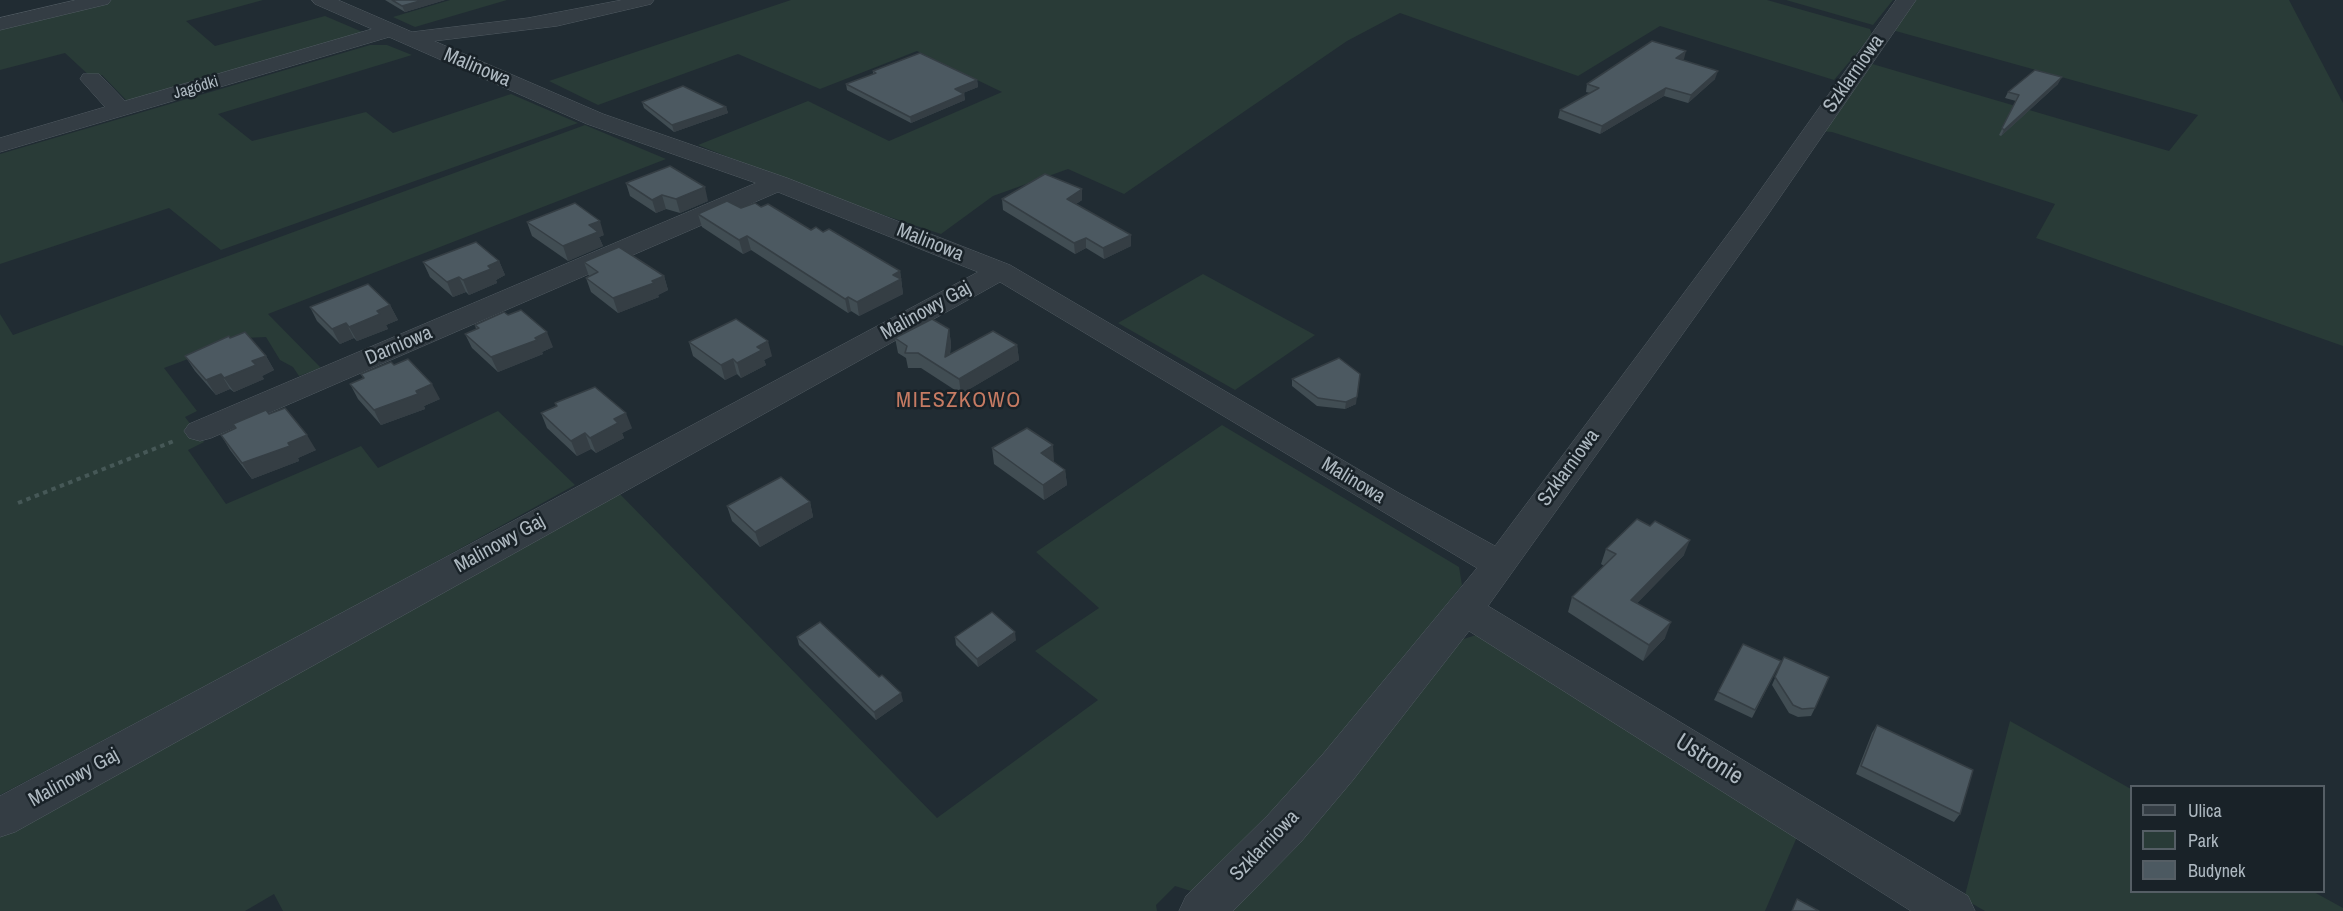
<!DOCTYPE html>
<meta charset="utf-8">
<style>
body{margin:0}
#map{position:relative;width:2343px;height:911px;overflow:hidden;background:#212c33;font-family:"Archivo Narrow",sans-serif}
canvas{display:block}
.legend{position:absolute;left:2130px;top:785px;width:195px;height:108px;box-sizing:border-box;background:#192228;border:2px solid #555e65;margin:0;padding:8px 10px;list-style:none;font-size:18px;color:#aeb9c1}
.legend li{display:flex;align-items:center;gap:12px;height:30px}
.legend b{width:30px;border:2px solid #555e65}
</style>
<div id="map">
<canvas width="2343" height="911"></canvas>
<ul class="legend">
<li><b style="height:8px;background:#343d44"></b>Ulica</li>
<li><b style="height:16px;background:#293b37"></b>Park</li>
<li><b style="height:16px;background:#4c5961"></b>Budynek</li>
</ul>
</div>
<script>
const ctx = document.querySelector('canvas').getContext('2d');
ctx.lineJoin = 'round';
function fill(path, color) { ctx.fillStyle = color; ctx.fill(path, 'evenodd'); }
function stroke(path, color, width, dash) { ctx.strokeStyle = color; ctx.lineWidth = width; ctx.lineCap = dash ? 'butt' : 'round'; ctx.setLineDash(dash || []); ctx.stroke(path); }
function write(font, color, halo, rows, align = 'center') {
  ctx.font = font + ' "Archivo Narrow",sans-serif'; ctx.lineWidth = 5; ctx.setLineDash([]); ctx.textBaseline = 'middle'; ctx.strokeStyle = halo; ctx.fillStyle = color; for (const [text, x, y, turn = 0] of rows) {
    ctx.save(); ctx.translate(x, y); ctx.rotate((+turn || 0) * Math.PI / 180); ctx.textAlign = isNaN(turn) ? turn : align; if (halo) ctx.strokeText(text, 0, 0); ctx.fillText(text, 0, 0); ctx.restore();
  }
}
fill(new Path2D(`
 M109 0H263L186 21 215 46 325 16 365 33 127 101 102 75 92 78 65 53 0 70V27Z
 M450 0H507L415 27 393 17Z
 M791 0H1767L1870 29 1872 35 1834 80 1660 26 1578 76 1400 13 1347 41 1124 194 1068 169 993 196 941 234 829 197 698 145 808 101 889 141 1002 92 917 51 820 89 738 54 598 105 549 81Z
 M1786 0H1893L1873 25Z
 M1915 0H2289L2343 103V346L2036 238 2055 204 1832 132 1821 131 1869 63 2169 151 2198 115 1892 30Z
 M370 45H387L412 55 218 114 252 141 366 112 393 133 511 94 578 123 221 250 169 208 0 264V154Z
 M585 125 666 159 268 314 321 368 299 376 293 367 280 360 266 337 244 338 164 368 197 411 185 417 204 442 188 450 226 504 361 446 378 468 498 411 575 485 356 606 0 795V314L13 335Z
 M1203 274 1315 335 1235 390 1118 323Z
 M1222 425 1459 567 1462 585 1311 775 1194 892 1175 886 1156 905 1157 911H283L274 894 245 911H0V829L616 490 937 818 1098 700 1035 651 1099 608 1036 552Z
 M1476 635 1800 830 1765 911H1221L1448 644Z
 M2010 721 2131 789 2132 892H2314L2343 908V911H1985L1964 899Z`), '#293b37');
const minor = new Path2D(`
 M76 0H111L108 4 0 30V18Z
 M312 0H338L412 32 528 18 622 0H654L651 4 557 26 434 41 603 114 787 178 1010 265 1397 492 1495 546 1749 206 1896 0H1916L1767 216 1488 606 1968 896 1975 911H1911L1469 631 1353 780 1300 843 1233 911H1179L1186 896 1268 815 1323 754 1477 568 1000 282 15 832 0 837V796L978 272 778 192 211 438 200 441 189 438 184 431 189 424 756 183 587 124 389 37 0 152V138L105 107 80 79 83 74H99L125 101 372 29 315 4Z`);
stroke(minor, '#515b62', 1);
stroke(new Path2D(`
 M18 503 174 441`), '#465857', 4, [4.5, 4.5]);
fill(minor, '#343d44');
fill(new Path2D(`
 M385 0H445L405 12Z
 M1684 59 1682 60 1715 79 1688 103 1664 96 1600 134 1558 118 1560 110 1590 93 1586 92 1587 84Z
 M873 71 977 80 978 87 963 93 964 94 965 100 911 123 847 90 846 84 873 74Z
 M2058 84 2001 136 1999 135 2016 101 2005 98 2008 92Z
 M642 102 726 107 728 113 674 132 644 108Z
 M626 183 708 201 680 213 666 209 656 213 630 196Z
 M1082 189V200L1076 204 1131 246 1104 259 1086 248 1075 254 1003 210 1002 199Z
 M761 207 811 230 823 232 900 271 903 294 859 316 851 311 848 313 751 250 743 254 702 227 698 214Z
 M527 222 604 235 599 237 603 246 568 261 532 236Z
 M499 261 505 275 496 280 497 283 469 295 466 292 453 297 430 277 423 262Z
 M584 262 664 276 668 290 658 295 659 297 618 313 591 292 586 278 589 276Z
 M390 305 398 320 386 325 388 329 357 341 354 338 340 344 317 321 310 307Z
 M475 325 553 347 542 352 543 354 498 372 472 348 465 334 476 329Z
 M949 329 951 344 950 355 1017 345 1019 360 961 394 921 368H908L906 358 898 353 895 338Z
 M230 338 266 356 274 370 262 376 264 379 234 392 230 389 216 395 195 371 185 356Z
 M689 342 772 356 764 360 766 365 741 378 737 374 725 380 693 356Z
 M361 374 440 399 424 406 425 409 381 425 358 399 350 384 363 378Z
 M1292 379 1356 404 1345 409 1317 406 1292 386Z
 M555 403 632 428 622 433 624 438 596 453 591 449 577 456 547 428 541 413 556 406Z
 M269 414 316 450 298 458 299 461 252 479 230 450 221 435 236 428 233 424Z
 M992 448 1054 460 1053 461 1065 470 1067 485 1044 500 994 464Z
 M810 502 813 517 760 547 732 521 727 506Z
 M1606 549 1684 555 1637 603 1665 638 1643 661 1568 612 1572 597 1604 566 1601 564Z
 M797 637 903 701 876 720 799 645Z
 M955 637 1016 640 978 667 956 645Z
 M1784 657 1815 708 1811 716 1798 717 1789 713 1772 685Z
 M1781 661 1752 718 1714 700 1718 692Z
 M1877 725 1960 814 1954 822 1856 774 1872 733Z`), '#414d53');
fill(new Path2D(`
 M423 0H445L405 12 402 6Z
 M1686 51 1684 59 1673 66 1676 58Z
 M1718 71 1715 79 1688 103 1691 95Z
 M2062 77 2058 84 2001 136 2004 130Z
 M977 80 978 87 956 96 955 89Z
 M1666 88 1664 96 1600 134 1602 126Z
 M964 94 965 100 911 123 910 117Z
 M726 107 728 113 674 132 672 125Z
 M705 187 708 201 680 213 676 199Z
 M1082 189V200L1068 209 1067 199Z
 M662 195 666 209 656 213 652 200Z
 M600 221 604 235 599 237 603 246 568 261 563 246 589 225Z
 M1131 235V246L1104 259 1103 248Z
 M747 236 751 250 743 254 739 240Z
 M1086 238V248L1075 254 1074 243Z
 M499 261 505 275 496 280 497 283 469 295 463 280 488 266Z
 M900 271 903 294 859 316 857 302 893 275Z
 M664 276 668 290 658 295 659 297 618 313 613 298Z
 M459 277 466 292 453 297 447 282Z
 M848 297 851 311 848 313 845 299Z
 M390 305 398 320 386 325 388 329 357 341 349 327 377 311Z
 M346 323 354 338 340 344 332 329Z
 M949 329 951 344 947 372 945 357Z
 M547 332 553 347 542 352 543 354 498 372 491 357Z
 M768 341 772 356 764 360 766 365 741 378 737 363 757 347Z
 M1017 345 1019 360 961 394 959 379Z
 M266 356 274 370 262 376 264 379 234 392 224 378 252 361Z
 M733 359 737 374 725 380 721 365Z
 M221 374 230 389 216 395 206 380Z
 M1360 374 1356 404 1345 409 1346 402Z
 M432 384 440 399 424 406 425 409 381 425 374 410Z
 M626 413 632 428 622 433 624 438 596 453 590 438 614 419Z
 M585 433 591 449 577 456 571 441Z
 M307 435 316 450 298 458 299 461 252 479 242 463Z
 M1053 445 1054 460 1042 468 1041 453Z
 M1065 470 1067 485 1044 500 1043 485Z
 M810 502 813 517 760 547 755 532Z
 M1690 540 1684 555 1626 615 1631 600Z
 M1671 622 1665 638 1643 661 1649 645Z
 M1015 632 1016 640 978 667 977 659Z
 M901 693 903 701 876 720 874 712Z`), '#353e44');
const building = new Path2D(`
 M392 0H423L402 6Z
 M1652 41 1686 51 1676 58 1718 71 1691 95 1666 88 1602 126 1560 110 1599 88 1587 84Z
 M920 53 977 80 955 89 964 94 910 117 846 84 876 73 873 71Z
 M2035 70 2062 77 2004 130 2002 128 2019 95 2008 92Z
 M683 86 726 107 672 125 642 102Z
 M670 166 705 187 676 199 662 195 652 200 626 183Z
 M1045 174 1082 189 1067 199 1131 235 1103 248 1086 238 1074 243 1002 199Z
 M727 201 741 208 755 203 761 207 768 204 811 230 816 227 823 232 829 229 900 271 893 275 901 279 857 302 848 297 845 299 747 236 739 240 698 214Z
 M575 203 600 221 589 225 598 232 563 246 527 222Z
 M476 242 499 261 488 266 491 269 463 280 459 277 447 282 423 262Z
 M619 247 664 276 652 281 654 283 613 298 586 278 598 272 584 262Z
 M368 284 390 305 377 311 380 314 349 327 346 323 332 329 310 307Z
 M521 310 547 332 535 338 537 340 491 357 465 334 479 328 475 325 504 312 508 315Z
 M736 319 768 341 757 347 762 350 737 363 733 359 721 365 689 342Z
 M932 319 949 329 945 357 993 331 1017 345 959 379 918 353H905L907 346 895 338Z
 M245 332 266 356 252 361 256 365 224 378 221 374 206 380 185 356 229 336 230 338Z
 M1339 358 1360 374 1357 397 1346 402 1318 398 1292 379Z
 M408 359 432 384 416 391 418 394 374 410 350 384 364 378 361 374 391 362 394 365Z
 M595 387 626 413 614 419 618 423 590 438 585 433 571 441 541 413 557 406 555 403Z
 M285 408 307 435 288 443 290 446 242 463 221 435 236 428 233 424 266 410 269 414Z
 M1027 428 1053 445 1041 453 1065 470 1043 485 992 448Z
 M781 477 810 502 755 532 727 506Z
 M1637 519 1650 526 1655 521 1690 540 1631 600 1671 622 1649 645 1572 597 1616 554 1606 549Z
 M992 612 1015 632 977 659 955 637Z
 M820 622 879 677 882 675 901 693 874 712 797 637Z
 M1743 644 1781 661 1755 710 1718 692Z
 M1784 657 1829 677 1815 708 1802 709 1793 705 1775 677Z
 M1877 725 1973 770 1960 814 1861 766Z
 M1797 899 1819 911H1792Z`);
fill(building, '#4c5961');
stroke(building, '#353e44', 1.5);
write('16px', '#aeb9c1', '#192228', [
 ["Jagódki",196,88,-16]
]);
write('20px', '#aeb9c1', '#192228', [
 ["Malinowa",477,68,23],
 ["Szklarniowa",1854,74,-55],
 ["Malinowa",930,243,22],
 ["Malinowy Gaj",926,311,-29],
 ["Darniowa",399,346,-23],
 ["Szklarniowa",1569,468,-54],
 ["Malinowa",1353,481,31],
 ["Malinowy Gaj",500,544,-29],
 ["Malinowy Gaj",74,778,-29],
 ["Szklarniowa",1265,846,-46]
]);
ctx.letterSpacing = '1.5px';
write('22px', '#c67b63', '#192228', [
 ["MIESZKOWO",959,401]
]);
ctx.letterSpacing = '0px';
write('24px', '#aeb9c1', '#192228', [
 ["Ustronie",1709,760,32]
]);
</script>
